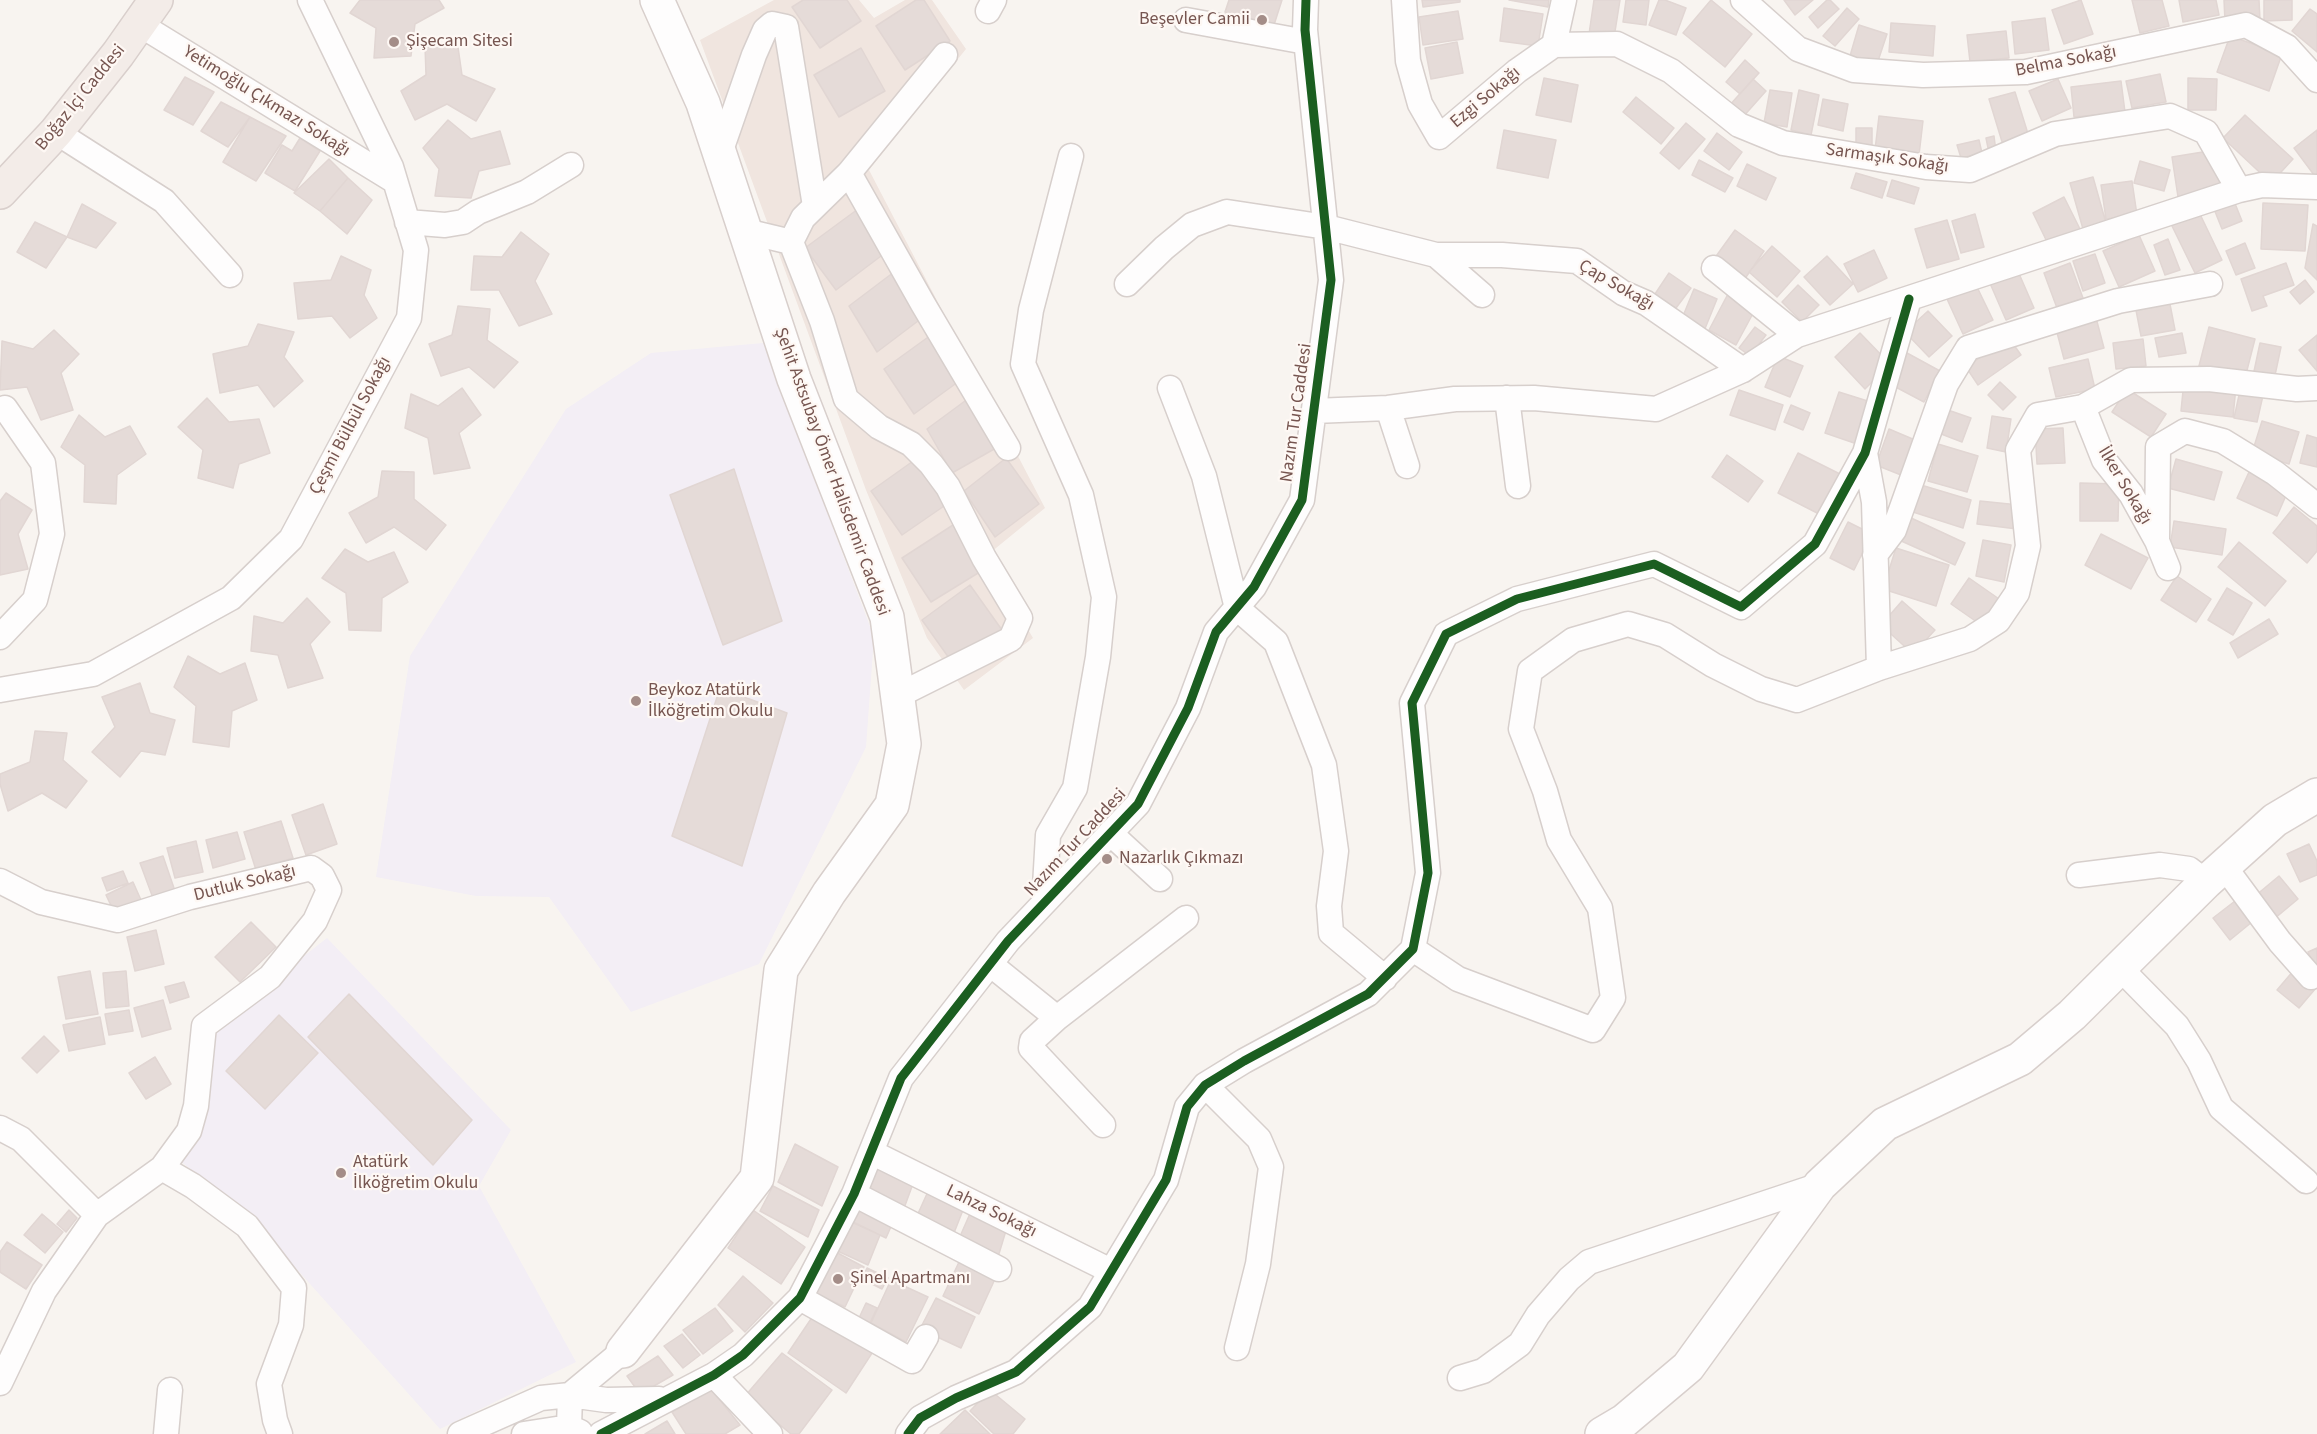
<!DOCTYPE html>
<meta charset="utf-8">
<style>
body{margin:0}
canvas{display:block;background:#f8f4f0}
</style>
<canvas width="2317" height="1434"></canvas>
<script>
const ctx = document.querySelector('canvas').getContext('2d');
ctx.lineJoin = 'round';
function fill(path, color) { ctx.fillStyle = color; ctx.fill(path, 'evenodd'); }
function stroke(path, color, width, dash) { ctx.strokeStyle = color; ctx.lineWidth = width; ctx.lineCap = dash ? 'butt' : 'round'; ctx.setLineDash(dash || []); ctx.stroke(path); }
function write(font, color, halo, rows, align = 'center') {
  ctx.font = font + ' "Source Sans 3",sans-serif'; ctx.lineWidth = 4.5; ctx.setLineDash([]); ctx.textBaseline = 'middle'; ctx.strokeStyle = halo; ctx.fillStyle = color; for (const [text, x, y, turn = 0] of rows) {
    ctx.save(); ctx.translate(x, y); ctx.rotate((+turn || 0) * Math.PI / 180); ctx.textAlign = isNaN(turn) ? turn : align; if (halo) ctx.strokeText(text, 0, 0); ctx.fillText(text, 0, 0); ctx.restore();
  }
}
fill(new Path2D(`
 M774 0H859L874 18 905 0H932L966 49 869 170 1045 508 985 557 1033 638 964 690 927 638 866 490 700 40Z`), '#f0e5df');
fill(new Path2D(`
 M763 343 874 637 866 747 759 964 631 1012 549 897 476 896 376 877 410 656 566 409 651 353Z
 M327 938 511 1130 479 1186 576 1362 440 1429 250 1217 179 1160 203 1035Z`), '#f3eef5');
const building = new Path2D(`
 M360 0H439L444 8 415 24 411 56 374 58 376 28 350 13Z
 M803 0H847L861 21 820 48 792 7Z
 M916 0H924L950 41 905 70 876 26Z
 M1229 0H1282L1273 28 1225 12Z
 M1422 0H1460V2L1423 7Z
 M1509 0H1549L1548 7Z
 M1594 0H1620L1614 38 1589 34Z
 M1626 0H1649L1646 25 1623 22Z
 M1659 0H1665L1686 8 1676 35 1649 25Z
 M1711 0 1752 34 1725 67 1683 33Z
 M1784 0H1813L1795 15Z
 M1827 0H1830L1839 9 1818 28 1809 17Z
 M2081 0 2093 34 2064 44 2052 10Z
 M2132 0H2162L2169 26 2140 33Z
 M2179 0H2216L2219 15 2183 22Z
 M2224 0H2259L2260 20 2225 22Z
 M2264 0H2292V20L2264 21Z
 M1504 8 1543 14 1538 46 1500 41Z
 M1847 8 1859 19 1835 46 1823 36Z
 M2310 9 2317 14V52L2292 31Z
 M1458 11 1463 39 1423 45 1419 17Z
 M2045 18 2049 50 2015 54 2012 22Z
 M1891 23 1935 26 1933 56 1889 52Z
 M1859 25 1887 34 1877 64 1850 56Z
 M2006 31 2009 58 1970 62 1967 35Z
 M2230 36 2282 54 2269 91 2217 72Z
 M1457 42 1463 73 1431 79 1425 48Z
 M425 46 458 47 462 75 495 89 476 121 447 104 415 120 401 91 426 75Z
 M861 48 885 91 839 117 814 75Z
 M1745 60 1759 73 1740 94 1726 82Z
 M2160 74 2166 102 2132 108 2126 81Z
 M185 77 214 92 193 125 164 110Z
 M1544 78 1578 85 1571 122 1536 115Z
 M2188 78 2217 79 2216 110H2188Z
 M1753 79 1766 91 1742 118 1729 106Z
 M2058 79 2071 108 2042 121 2029 91Z
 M2121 81 2125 112 2074 117 2071 87Z
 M1770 90 1792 93 1787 127 1764 123Z
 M1799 90 1819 95 1811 135 1791 130Z
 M2015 92 2029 137 2003 145 1989 99Z
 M1636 97 1674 128 1661 144 1623 112Z
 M1823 99 1848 104 1843 131 1818 125Z
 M221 102 250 117 228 147 201 131Z
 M2245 115 2293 159 2271 183 2223 138Z
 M1879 116 1923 121 1919 155 1875 150Z
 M250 117 286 136 256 181 223 162Z
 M448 120 471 139 500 131 510 164 479 171 471 198 435 196 439 169 423 148Z
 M1686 123 1705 139 1679 169 1660 153Z
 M1856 128H1872V147H1856Z
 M1504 130 1556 140 1548 178 1497 168Z
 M2317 130V179L2294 148Z
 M1717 133 1742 152 1729 170 1704 151Z
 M1994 136 1996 152 1989 153 1986 138Z
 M300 138 320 151 295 191 265 173 282 145 292 151Z
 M1979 140 1982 153 1961 158 1957 145Z
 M2215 150 2222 191 2178 197 2172 157Z
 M329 159 348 178 320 211 294 193Z
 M1699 160 1733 178 1725 192 1692 175Z
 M2140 161 2170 170 2164 191 2134 183Z
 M1747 164 1776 178 1766 200 1737 186Z
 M1856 173 1887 182 1882 198 1851 188Z
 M2093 177 2106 223 2083 229 2070 183Z
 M348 178 372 200 347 234 320 211Z
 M1892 180 1919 188 1914 204 1887 196Z
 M2132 181 2137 215 2106 219 2101 185Z
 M2064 197 2082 233 2050 248 2033 213Z
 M2234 201 2242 221 2222 229 2214 209Z
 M2263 203 2308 205 2305 251 2261 249Z
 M82 204 116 223 96 248 67 237Z
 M858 209 889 250 836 290 805 248Z
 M2198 210 2222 260 2195 273 2171 224Z
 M1975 214 1984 247 1961 253 1952 221Z
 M1947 220 1959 259 1927 268 1915 229Z
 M35 222 67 237 46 268 17 252Z
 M2313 224 2317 226V280L2305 268Z
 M1735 230 1764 251 1744 280 1714 259Z
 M521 232 549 254 535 281 552 314 519 326 499 290H471L474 256 502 257Z
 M2139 235 2155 271 2119 287 2103 251Z
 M2168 239 2180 270 2165 275 2154 245Z
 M2245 243 2255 268 2236 275 2226 251Z
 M1772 246 1800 271 1777 297 1749 272Z
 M1874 250 1887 278 1858 292 1844 264Z
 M2095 254 2105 283 2083 291 2073 261Z
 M341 256 371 270 364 295 377 318 350 338 332 316 298 319 294 283 331 280Z
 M1827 256 1853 284 1830 305 1804 277Z
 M2070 263 2083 298 2057 308 2044 273Z
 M2286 263 2294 285 2263 296 2267 306 2252 311 2241 279Z
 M2017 269 2034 308 2006 320 1989 281Z
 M894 272 922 318 877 352 849 306Z
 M1669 273 1691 288 1676 308 1655 294Z
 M2305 280 2314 292 2300 304 2290 292Z
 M1798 285 1819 305 1802 322 1782 302Z
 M1976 285 1993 320 1963 334 1947 299Z
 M1694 289 1717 299 1704 331 1681 321Z
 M1729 292 1757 306 1736 345 1709 330Z
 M2169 299 2175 330 2141 336 2135 305Z
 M458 306 490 309 487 340 518 362 494 388 469 367 441 376 429 344 452 335Z
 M1928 311 1952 336 1929 357 1905 332Z
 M2095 314 2104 348 2064 359 2055 325Z
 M258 324 294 332 284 357 303 381 274 407 258 385 220 393 213 354 248 346Z
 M1755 327 1766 335 1750 356 1739 348Z
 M2209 327 2255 339 2245 378 2199 366Z
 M54 330 79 354 61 373 73 410 41 420 27 387 0 390 2 341 33 349Z
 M1860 333 1890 364 1865 389 1835 357Z
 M2182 333 2186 353 2159 357 2155 338Z
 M931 335 962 379 914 414 884 369Z
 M2317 335V371L2299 350Z
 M2009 338 2021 355 1978 385 1966 367Z
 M2143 339 2146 366 2116 369 2113 343Z
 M2260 343 2281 347 2274 380 2253 376Z
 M1907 353 1940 371 1924 402 1890 384Z
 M1778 356 1803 366 1790 397 1765 387Z
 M2088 359 2095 389 2056 397 2049 368Z
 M2184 381 2236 387 2233 417 2181 411Z
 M2000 382 2016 397 2003 410 1988 395Z
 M2241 386 2264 391 2257 422 2234 418Z
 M462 388 481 415 459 433 470 468 434 474 428 438 405 428 411 394 438 406Z
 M2127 389 2166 414 2151 437 2112 412Z
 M1739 390 1783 405 1775 430 1730 415Z
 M1839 392 1874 403 1860 445 1825 433Z
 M207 398 229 422 259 419 270 453 239 464 233 488 198 478 203 450 178 427Z
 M969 398 1003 444 952 473 927 429Z
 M1791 405 1810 413 1803 430 1784 422Z
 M1945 409 1971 418 1962 442 1936 432Z
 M79 415 105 437 130 426 146 454 117 475 116 504 84 502 85 465 61 447Z
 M1992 416 2011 419 2006 452 1987 448Z
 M2262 421 2299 432 2289 464 2252 453Z
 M2063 428 2065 463 2037 464 2035 429Z
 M1889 429 1915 440 1901 475 1876 465Z
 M2307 435 2317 438V467L2300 463Z
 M1938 444 1978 456 1967 492 1928 481Z
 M1798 453 1842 475 1821 515 1778 493Z
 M1727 455 1763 481 1748 502 1712 477Z
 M1006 458 1039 504 995 537 964 491Z
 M916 459 947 504 902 535 871 491Z
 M2176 459 2222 472 2214 500 2168 488Z
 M734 469 782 621 723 645 670 495Z
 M382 471 414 472V499L446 525 426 550 394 527 366 543 349 513 378 497Z
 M2249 472 2288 491 2277 516 2237 498Z
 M2080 483 2119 484 2118 521H2080Z
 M1921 485 1971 500 1963 528 1913 512Z
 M6 493 32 510 18 534 28 569 0 575V501Z
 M1980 501 2019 505 2017 529 1977 524Z
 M2294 507 2317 526V551L2307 563 2273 533Z
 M1909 517 1965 543 1955 565 1899 540Z
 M2174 521 2226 529 2222 555 2170 547Z
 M1848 522 1872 534 1854 570 1830 558Z
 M953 525 983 570 931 602 902 558Z
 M2101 534 2148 558 2131 589 2085 565Z
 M1983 540 2011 545 2004 582 1976 576Z
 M2239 542 2286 581 2265 606 2218 567Z
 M1896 548 1949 565 1936 606 1883 589Z
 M345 549 368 562 394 552 408 582 382 598 381 631 349 630 346 593 322 578Z
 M2177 576 2211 599 2196 622 2161 600Z
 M1969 578 2002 601 1984 627 1951 604Z
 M970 585 1002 630 954 665 922 620Z
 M2227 588 2252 603 2233 635 2208 620Z
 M307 598 330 622 310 644 323 678 288 688 278 655 251 651 254 616 283 623Z
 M1902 601 1935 630 1913 654 1881 625Z
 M2269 619 2278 634 2238 658 2230 643Z
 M188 656 220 674 245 663 257 700 232 711 229 747 193 742 196 706 174 687Z
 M140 683 150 713 175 720 165 755 141 751 120 777 92 752 115 727 102 697Z
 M720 688 787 713 742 866 672 836Z
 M35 731 67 733 63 760 87 781 66 808 42 793 8 811 0 784V774L30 762Z
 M323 804 337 844 306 855 292 815Z
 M281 821 293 858 256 870 244 832Z
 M237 832 245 859 213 868 206 840Z
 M196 841 203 872 175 878 167 848Z
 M2309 844 2317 861V875L2300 882 2287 854Z
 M163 856 175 891 153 898 140 863Z
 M123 871 128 883 107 891 102 878Z
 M2279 876 2298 899 2274 919 2255 896Z
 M133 882 141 900 114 912 106 895Z
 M2235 901 2252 922 2230 940 2213 918Z
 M251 922 276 947 240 982 215 957Z
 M156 930 164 964 135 971 127 937Z
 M2317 948V973L2308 952Z
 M2294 970 2316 988 2299 1008 2277 990Z
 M90 971 98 1014 66 1019 58 977Z
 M126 971 129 1006 106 1008 103 973Z
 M184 982 189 997 170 1003 165 987Z
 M349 994 472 1120 433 1165 308 1037Z
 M163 1000 171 1029 142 1037 134 1008Z
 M129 1010 133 1031 109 1035 105 1014Z
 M279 1015 318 1053 265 1109 226 1071Z
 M100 1017 105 1044 69 1051 63 1025Z
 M44 1036 59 1051 37 1073 22 1058Z
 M155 1057 171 1084 146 1099 129 1073Z
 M795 1144 838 1167 822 1206 778 1182Z
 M873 1165 914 1181 903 1211 860 1194Z
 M773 1186 819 1210 808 1237 760 1211Z
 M930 1187 965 1205 952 1238 916 1218Z
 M857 1204 893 1222 886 1238 849 1220Z
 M972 1209 1008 1224 998 1257 958 1241Z
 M69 1210 77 1218 66 1232 57 1224Z
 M753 1210 805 1247 781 1284 728 1248Z
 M42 1214 63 1232 45 1253 24 1235Z
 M845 1219 880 1235 868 1265 831 1248Z
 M7 1242 42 1265 26 1289 0 1272V1252Z
 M832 1250 864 1267 845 1307 811 1291Z
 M959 1262 995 1279 979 1314 943 1296Z
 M867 1268 888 1278 882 1289 862 1279Z
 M743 1276 773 1303 745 1332 718 1305Z
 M891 1280 928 1297 906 1342 871 1323Z
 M936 1298 975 1317 961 1348 920 1329Z
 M866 1303 877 1308 870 1323 859 1318Z
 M715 1308 733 1331 703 1354 683 1330Z
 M817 1310 874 1350 846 1393 788 1353Z
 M682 1334 700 1355 683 1368 664 1346Z
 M782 1353 832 1390 799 1434H791L745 1396Z
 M658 1356 673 1375 640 1394 627 1376Z
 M711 1389 740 1425 725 1434H686L672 1412Z
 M990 1390 1025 1419 1013 1434H994L970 1411Z
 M965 1410 990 1434H940Z
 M667 1421 675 1434H645Z`);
fill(building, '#e5dbd8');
stroke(building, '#e1d6d3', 1.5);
const street = new Path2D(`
 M1404 0 1408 61 1420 104 1439 137 1517 71 1554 45 1564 0
 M1743 0 1798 49 1854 70 1923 75 2026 72 2246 25 2287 47 2317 80
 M988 11 994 0
 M1186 20 1306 42
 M139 24 393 180
 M1554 45 1617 44 1671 71 1739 125 1783 143 1926 167 1970 170 2055 134 2170 116 2206 132 2239 190
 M56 132 164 201 230 275
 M720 153 754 55 765 30 772 24 786 27 815 206
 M849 173 923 304 1008 448
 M407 222 445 225 463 222 478 212 527 192 571 165
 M745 231 791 242 803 218 849 173 945 55
 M791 242 822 321 846 399 879 427 911 444 931 464 948 487 984 558 1020 618 1011 639 897 696
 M1436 255 1482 295
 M1714 268 1797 335
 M1127 284 1164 248 1192 225 1227 212 1326 227 1436 255H1502L1577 261 1623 293 1646 303 1743 370
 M1170 388 1204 476 1237 608 1276 642 1324 765 1336 851 1329 906 1331 933 1385 978
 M1507 398 1518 486
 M2083 407 2104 460 2131 494 2157 541 2158 447 2185 431 2223 441 2275 473 2317 506
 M1388 408 1407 466
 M1314 411 1388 408 1455 399 1534 398 1656 409 1743 370 1797 335 2239 190 2262 185 2317 187
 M1865 453 1874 502 1879 668
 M2157 541 2168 568
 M1875 555 1894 530 1946 384 1968 348 2118 301 2210 284
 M0 637 35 600 52 534 43 463 5 408
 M0 690 93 674 231 598 291 539 409 318 416 250 391 167 310 0
 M1110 833 1160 879
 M2224 866 2280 942 2311 977
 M2079 875 2160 865 2189 869 2206 882
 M0 881 41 902 118 920 190 897 311 868 322 876 329 890 315 921 270 977 204 1026 196 1106 189 1131 162 1168
 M1044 903 1048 835 1075 788 1098 657 1104 597 1081 495 1023 364 1031 310 1071 156
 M1413 949 1458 979 1593 1030 1613 998 1600 908 1559 840 1545 791 1521 729 1530 671 1573 640 1628 624 1665 635 1713 665 1761 689 1797 700 1879 668 1970 639 1998 621 2017 593 2028 546 2018 450 2038 415 2083 407 2131 380 2209 379 2297 389 2317 388
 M990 964 1057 1018 1186 918
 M2120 968 2177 1026 2199 1061 2221 1108 2306 1181
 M1057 1018 1032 1041 1031 1048 1103 1125
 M1205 1085 1259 1139 1271 1167 1258 1264 1237 1348
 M0 1128 21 1139 97 1215 162 1168 193 1186 247 1226 294 1288 291 1325 269 1384 275 1420 280 1434
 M871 1152 1111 1271
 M854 1194 999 1269
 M800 1298 912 1361 926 1337
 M714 1375 770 1434
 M1460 1378 1483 1371 1520 1344 1538 1315 1569 1279 1589 1262 1820 1185
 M0 1383 44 1291 97 1215
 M166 1434 170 1390
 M460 1434 541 1398 570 1395 606 1400 659 1399
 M524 1434 569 1427 580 1432
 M566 1434 569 1427 570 1395 623 1351
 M601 1434 714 1375 743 1355 800 1298 854 1194 901 1078 1008 941 1138 804 1188 708 1216 632 1254 587 1302 500 1331 280 1305 30 1306 0
 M908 1434 920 1418 956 1398 1016 1372 1090 1307 1166 1180 1187 1107 1205 1085 1244 1061 1368 994 1413 949 1428 873 1412 703 1446 634 1517 599 1654 564 1741 607 1815 544 1865 453 1909 299`);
const secondary = new Path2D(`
 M623 1351 757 1178 781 970 829 893 892 805 904 744 887 617 794 379 703 103 657 0
 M1602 1434 1624 1421 1688 1367 1820 1185 1885 1124 2020 1059 2072 1015 2206 882 2275 820 2317 795`);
const primary = new Path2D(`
 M0 192 56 132 118 54 156 0`);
stroke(street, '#d7cfcc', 27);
stroke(secondary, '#d8cfcc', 36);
stroke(primary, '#d9cfcc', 36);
stroke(street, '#fefdfd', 24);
stroke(secondary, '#fefdfd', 33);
stroke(primary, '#f3ece8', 33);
stroke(new Path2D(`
 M601 1434 714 1375 743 1355 800 1298 854 1194 901 1078 1008 941 1138 804 1188 708 1216 632 1254 587 1302 500 1331 280 1305 30 1306 0
 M908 1434 920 1418 956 1398 1016 1372 1090 1307 1166 1180 1187 1107 1205 1085 1244 1061 1368 994 1413 949 1428 873 1412 703 1446 634 1517 599 1654 564 1741 607 1815 544 1865 453 1909 299`), '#1b5e20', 9);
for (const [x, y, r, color] of [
 [1262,20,6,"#a48d88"],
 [394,42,6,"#a48d88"],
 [636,701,6,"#a48d88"],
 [1107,859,6,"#a48d88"],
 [341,1173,6,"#a48d88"],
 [838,1279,6,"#a48d88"]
]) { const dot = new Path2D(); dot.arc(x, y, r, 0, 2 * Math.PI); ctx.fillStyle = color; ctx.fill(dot); stroke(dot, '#fef8f4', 2); }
write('18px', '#765550', '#fef8f4', [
 ["Beşevler Camii",1250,20,"right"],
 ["Şişecam Sitesi",406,42],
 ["Beykoz Atatürk",648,691],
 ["İlköğretim Okulu",648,712],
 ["Nazarlık Çıkmazı",1119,859],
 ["Atatürk",353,1163],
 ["İlköğretim Okulu",353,1184],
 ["Şinel Apartmanı",850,1279]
], 'left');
write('18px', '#765550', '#fef8f4', [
 ["Belma Sokağı",2066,62,-11],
 ["Boğaz İçi Caddesi",81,98,-51],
 ["Ezgi Sokağı",1486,98,-40],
 ["Yetimoğlu Çıkmazı Sokağı",266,102,32],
 ["Sarmaşık Sokağı",1887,159,8],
 ["Çap Sokağı",1616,286,30],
 ["Nazım Tur Caddesi",1297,413,-82],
 ["Çeşmi Bülbül Sokağı",351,426,-62],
 ["Şehit Astsubay Ömer Halisdemir Caddesi",831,472,70],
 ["İlker Sokağı",2124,486,59],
 ["Nazım Tur Caddesi",1076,843,-47],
 ["Dutluk Sokağı",245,884,-14],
 ["Lahza Sokağı",991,1212,26]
]);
</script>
